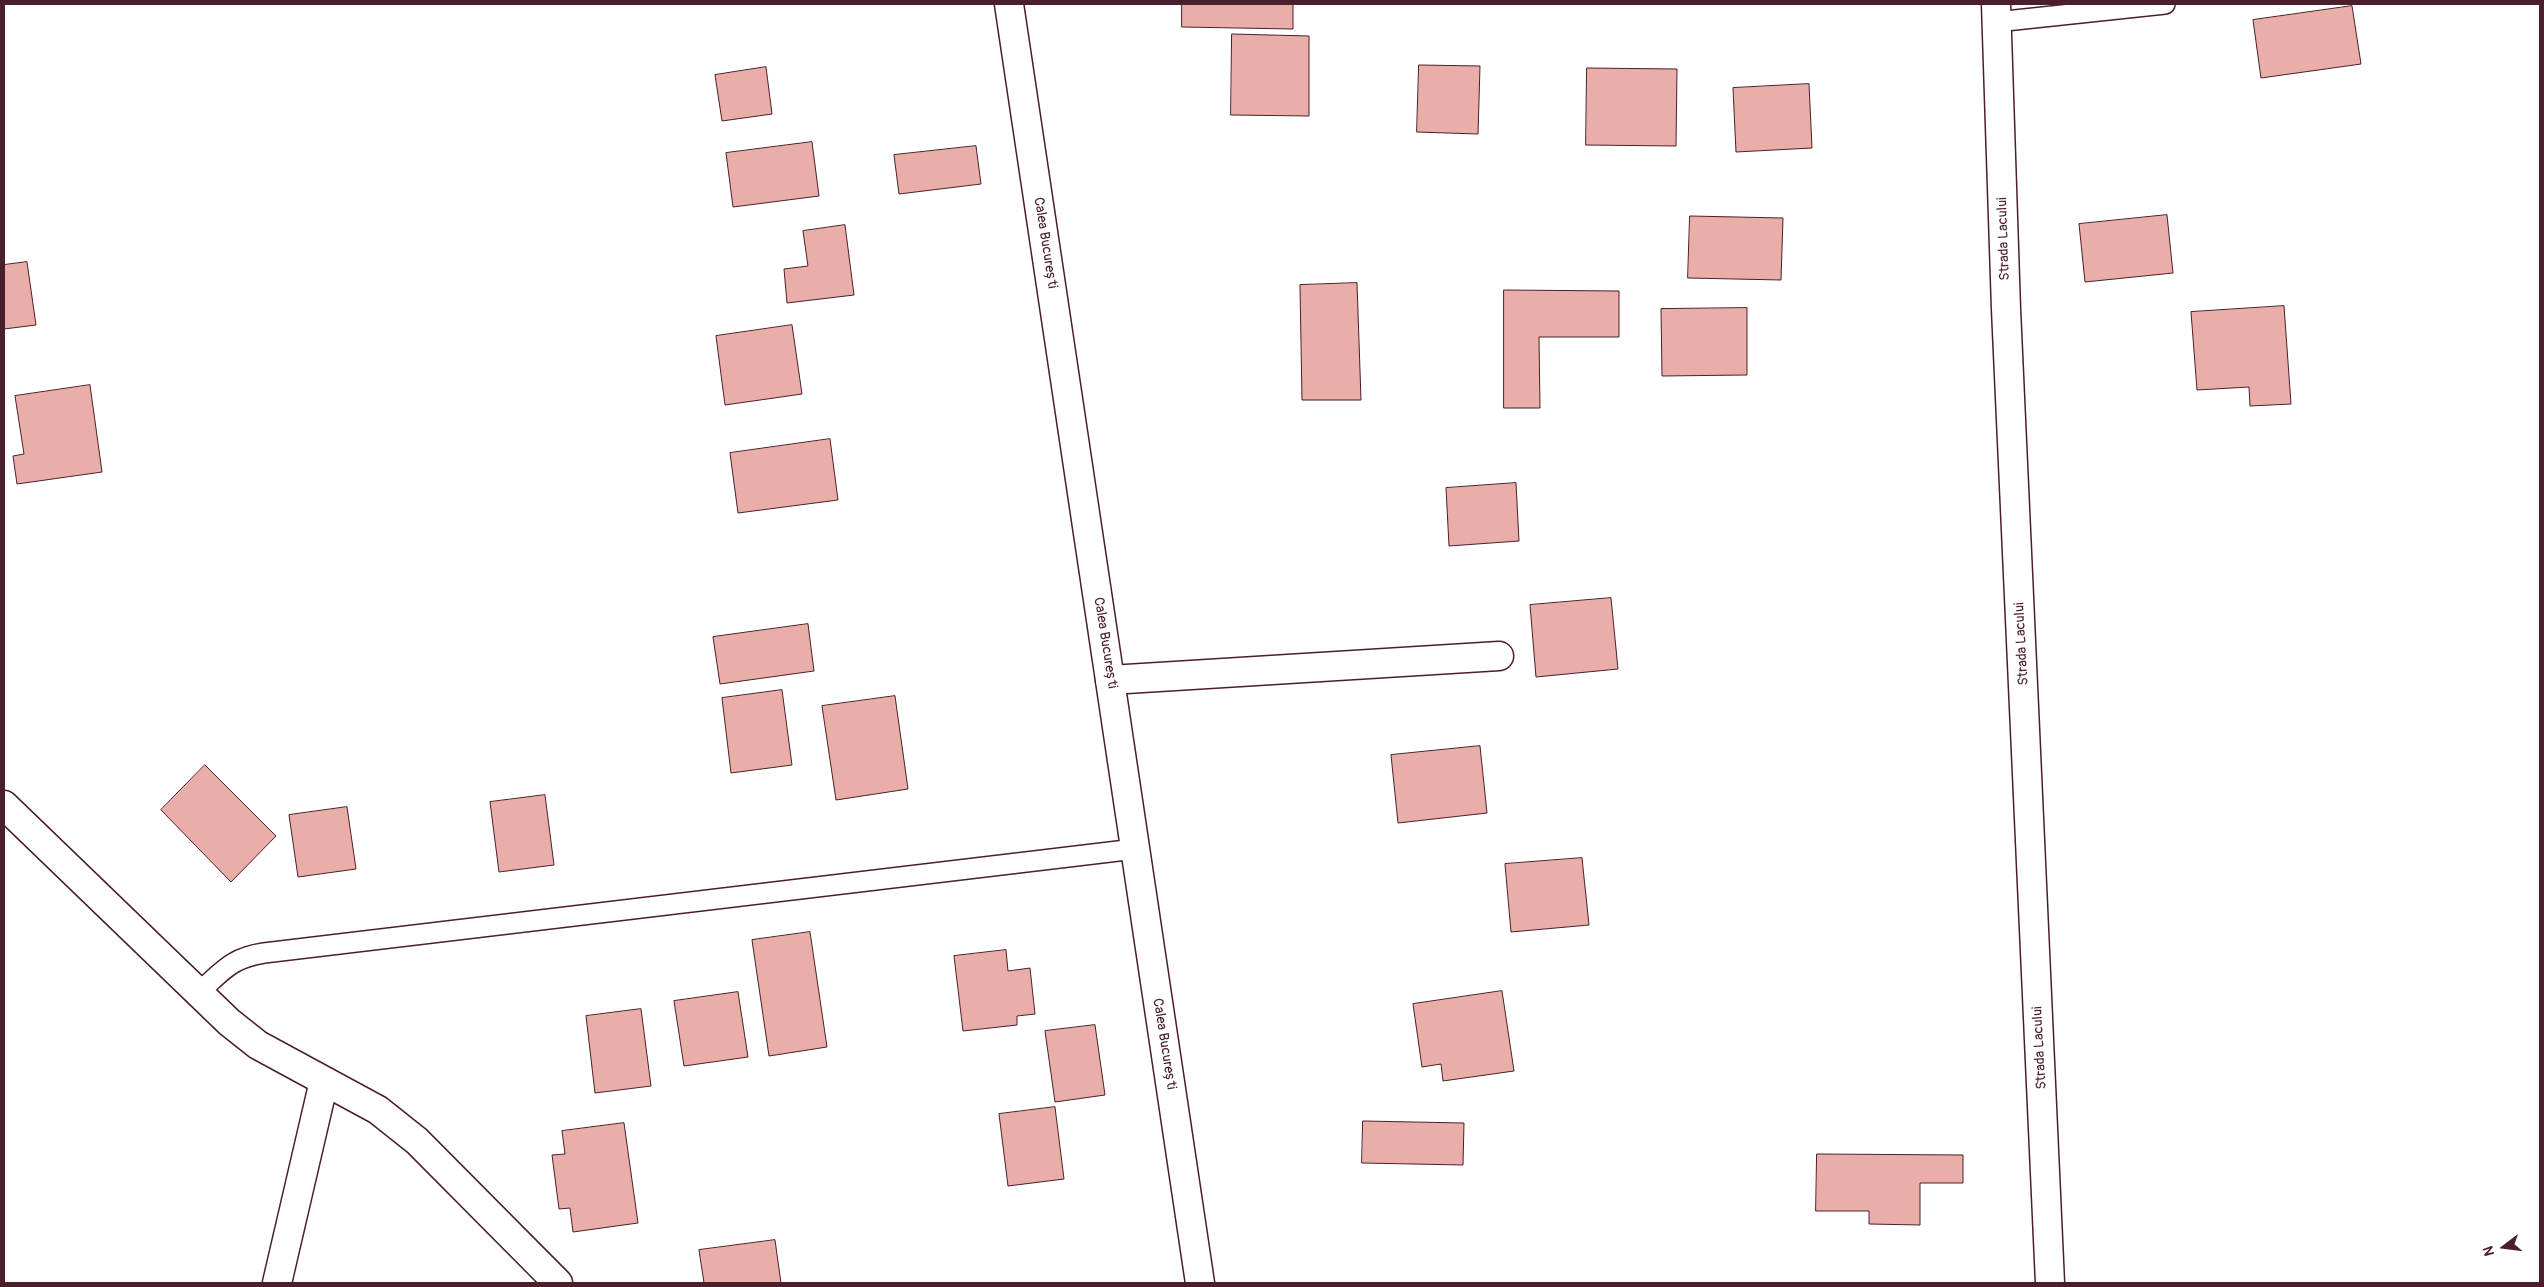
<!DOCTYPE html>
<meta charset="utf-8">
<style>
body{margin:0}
#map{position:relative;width:2544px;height:1287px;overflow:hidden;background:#fff;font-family:Pangolin,sans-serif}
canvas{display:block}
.frame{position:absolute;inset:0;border:5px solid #4a1f2b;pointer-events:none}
.north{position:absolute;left:2479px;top:1222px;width:50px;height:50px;-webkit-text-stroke:4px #fff;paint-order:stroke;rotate:255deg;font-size:14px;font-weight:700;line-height:20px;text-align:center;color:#4a1f2b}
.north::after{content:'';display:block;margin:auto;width:18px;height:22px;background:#4a1f2b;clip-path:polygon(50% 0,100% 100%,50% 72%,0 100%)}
</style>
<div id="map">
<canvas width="2544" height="1287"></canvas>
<div class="frame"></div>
<div class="north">N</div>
</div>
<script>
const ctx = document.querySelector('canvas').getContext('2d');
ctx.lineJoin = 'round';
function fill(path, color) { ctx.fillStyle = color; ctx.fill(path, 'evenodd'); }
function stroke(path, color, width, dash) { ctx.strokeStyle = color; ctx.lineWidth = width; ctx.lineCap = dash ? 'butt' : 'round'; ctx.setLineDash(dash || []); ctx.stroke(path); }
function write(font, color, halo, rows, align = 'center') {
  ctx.font = font + ' Pangolin,sans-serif'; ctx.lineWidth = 4; ctx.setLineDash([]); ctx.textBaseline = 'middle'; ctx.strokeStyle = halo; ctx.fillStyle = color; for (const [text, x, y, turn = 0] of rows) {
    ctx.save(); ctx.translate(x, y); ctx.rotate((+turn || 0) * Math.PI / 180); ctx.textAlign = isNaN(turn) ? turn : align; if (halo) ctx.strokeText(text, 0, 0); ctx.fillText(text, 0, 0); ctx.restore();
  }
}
const building = new Path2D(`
 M1182 4H1293V29L1182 27Z
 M2352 6 2361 64 2261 78 2253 20Z
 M1232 34 1309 36V116L1231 115Z
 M1419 65 1480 66 1478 134 1417 132Z
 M766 67 772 114 722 121 715 75Z
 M1587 68 1677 69 1676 146 1586 145Z
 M1809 84 1812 148 1736 152 1733 88Z
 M812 142 819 196 733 207 726 153Z
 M976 146 981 184 899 194 894 155Z
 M2167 215 2173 273 2085 282 2079 224Z
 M1690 216 1783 218 1781 280 1688 278Z
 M845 225 854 295 787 303 784 269 808 266 803 231Z
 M27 262 36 325 4 329V265Z
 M1357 283 1361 400H1302L1300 285Z
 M1504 290 1619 291V337H1539L1540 408H1504Z
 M2284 306 2291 404 2250 406 2249 387 2197 390 2191 312Z
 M1747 308V375L1662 376 1661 309Z
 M792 325 802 394 725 405 716 336Z
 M90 385 102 472 17 484 13 456 24 454 15 396Z
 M830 439 838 500 738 513 730 453Z
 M1516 483 1519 541 1449 546 1446 488Z
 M1611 598 1618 669 1536 677 1530 605Z
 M808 624 814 671 720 684 713 637Z
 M782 690 792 765 731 773 722 698Z
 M895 696 908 789 836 800 822 706Z
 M1480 746 1487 813 1398 823 1391 755Z
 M205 765 276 836 231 882 161 810Z
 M545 795 554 865 499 872 490 802Z
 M347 807 356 869 298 877 289 815Z
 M1582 858 1589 925 1511 932 1505 864Z
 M810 932 827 1047 769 1056 752 940Z
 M1006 950 1008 971 1030 968 1035 1014 1017 1016V1025L963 1031 954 956Z
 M1502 991 1514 1071 1443 1081 1441 1064 1422 1067 1413 1004Z
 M738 992 748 1057 684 1066 674 1001Z
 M641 1009 651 1086 595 1093 586 1016Z
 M1095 1025 1105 1095 1055 1102 1045 1031Z
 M1055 1107 1064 1179 1008 1186 999 1114Z
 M1363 1121 1464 1123 1463 1165 1362 1163Z
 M624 1123 638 1223 573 1232 570 1208 559 1209 552 1155 565 1154 562 1131Z
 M1817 1154 1963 1155V1183H1920V1225L1869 1224V1211H1816Z
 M775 1240 781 1283H704L699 1250Z`);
fill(building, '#e9aea7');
stroke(building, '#4a1f2b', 1);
const service = new Path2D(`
 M1996 22 2165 4
 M199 992C223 971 231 958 264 953L1135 849`);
const minor = new Path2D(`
 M1996 4 2006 309 2050 1283
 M1110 680 1499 656
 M4 805 229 1022 258 1045 378 1110 417 1141 558 1283
 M277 1283 324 1081`);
const secondary = new Path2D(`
 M1009 4 1200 1283`);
stroke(service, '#4a1f2b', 22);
stroke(minor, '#4a1f2b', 31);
stroke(secondary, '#4a1f2b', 31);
stroke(service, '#fff', 19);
stroke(minor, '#fff', 28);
stroke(secondary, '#fff', 28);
write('14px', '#4a1f2b', '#fff', [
 ["Strada Lacului",2004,239,-92],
 ["Calea București",1045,243,81],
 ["Calea București",1105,643,81],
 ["Strada Lacului",2022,644,-93],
 ["Calea București",1164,1044,81],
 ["Strada Lacului",2040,1048,-93]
]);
</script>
